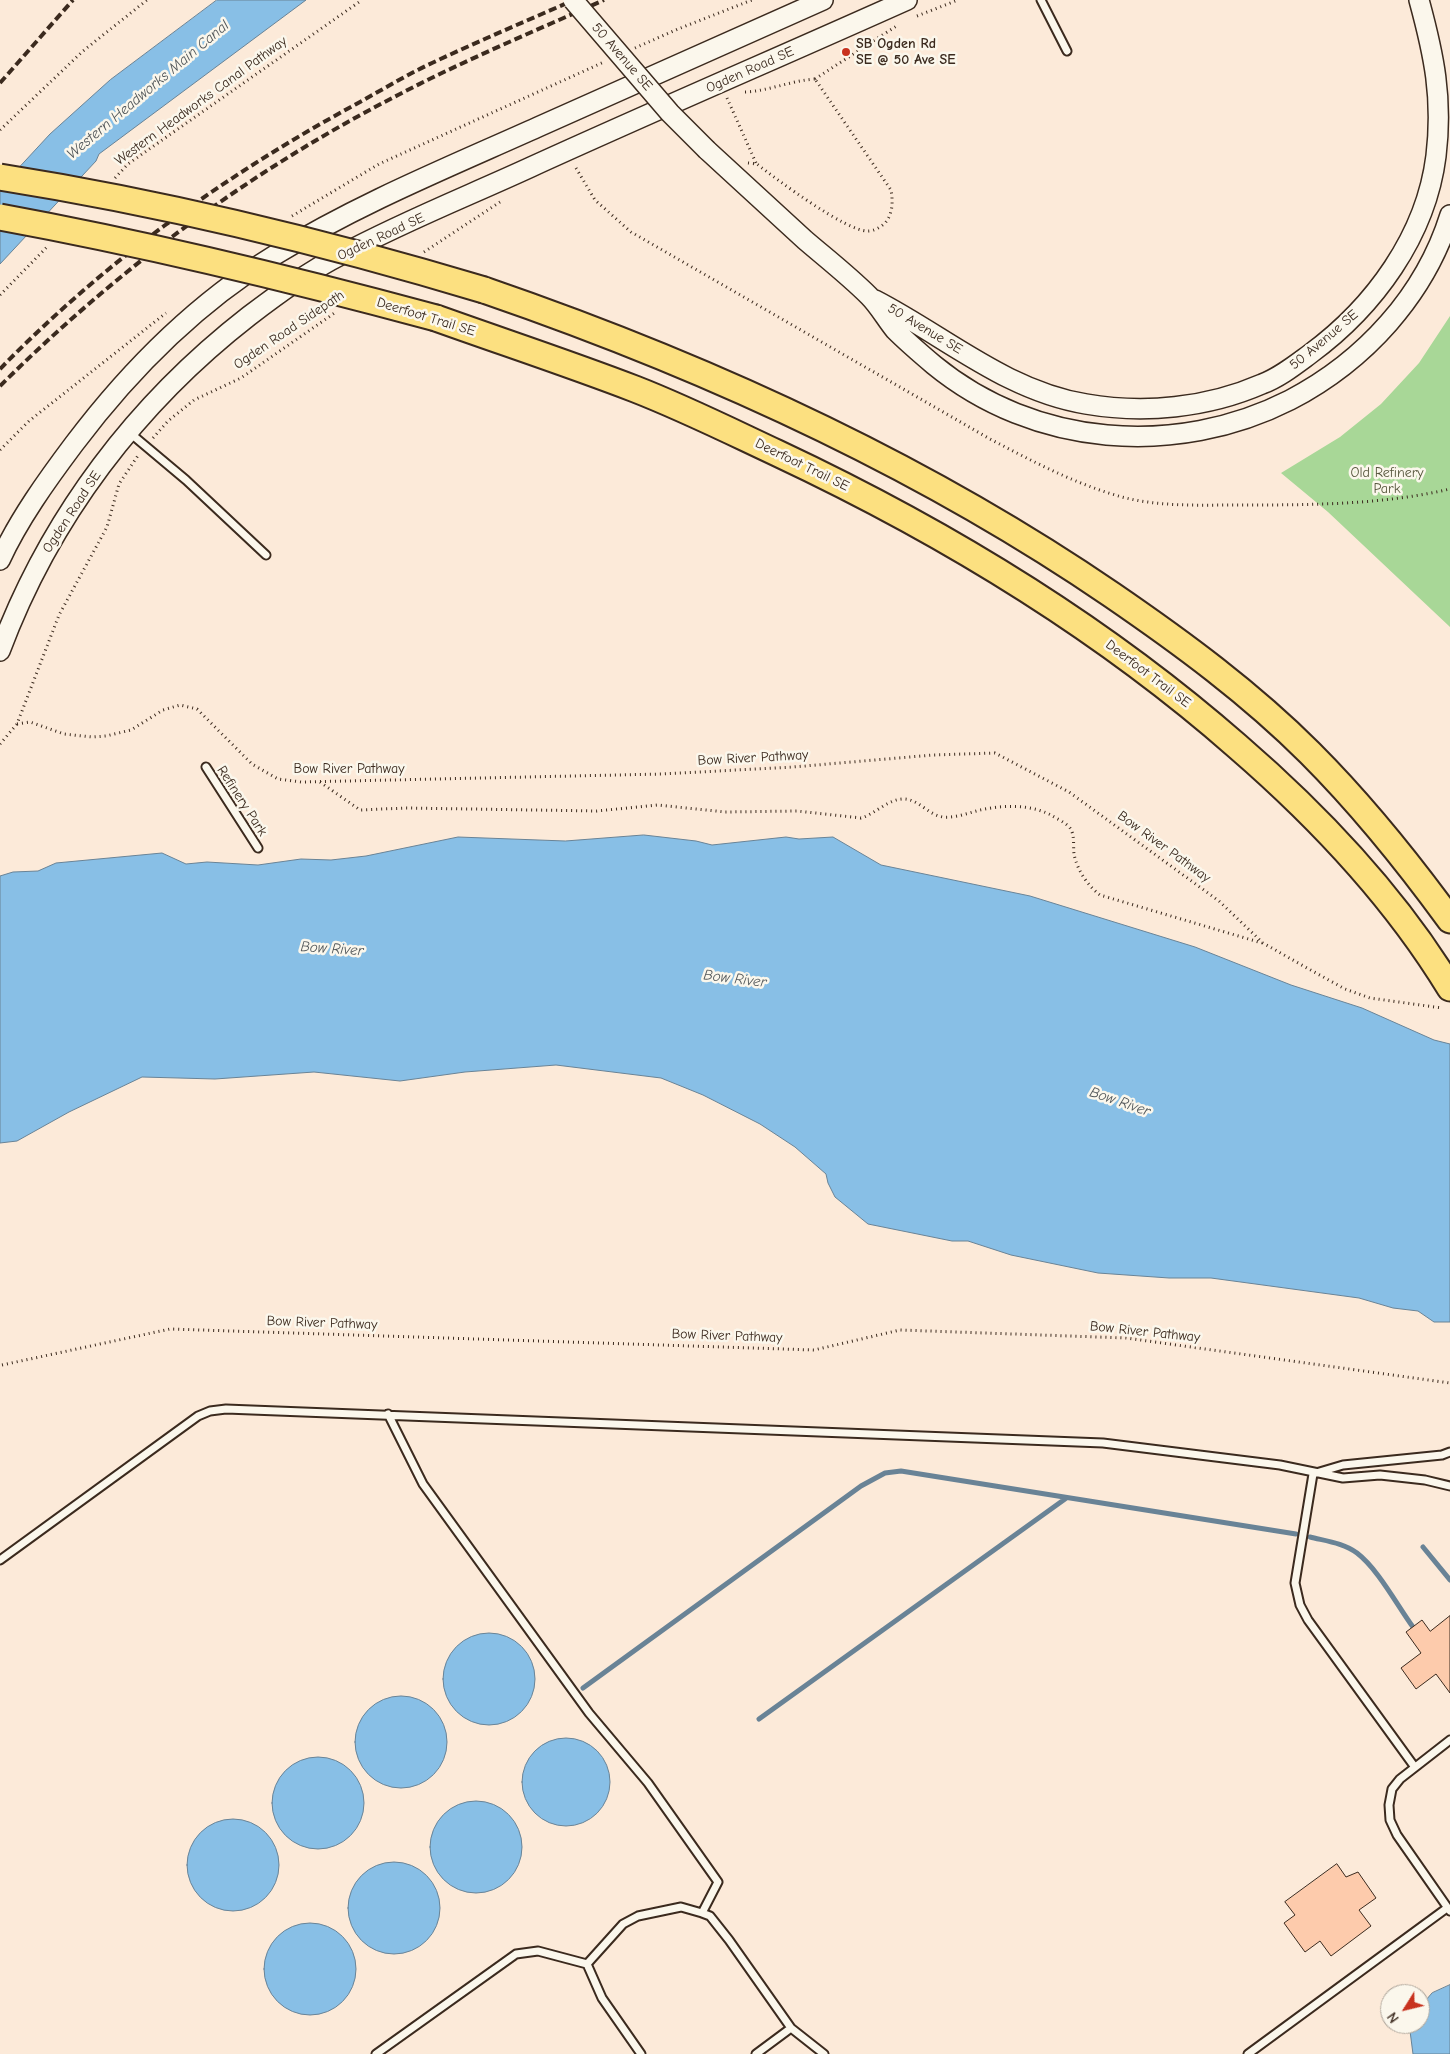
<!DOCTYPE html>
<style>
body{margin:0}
#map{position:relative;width:1450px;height:2054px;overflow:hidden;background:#fcead9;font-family:"Comic Neue",sans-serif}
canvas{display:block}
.north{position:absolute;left:1380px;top:1984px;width:50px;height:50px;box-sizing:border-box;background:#fbf7ec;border:1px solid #aea59a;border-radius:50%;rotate:234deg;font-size:14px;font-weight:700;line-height:20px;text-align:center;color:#3b2a1e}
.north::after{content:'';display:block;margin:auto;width:18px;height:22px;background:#c8321e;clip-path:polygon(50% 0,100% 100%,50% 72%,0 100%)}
</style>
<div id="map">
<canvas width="1450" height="2054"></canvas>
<div class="north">N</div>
</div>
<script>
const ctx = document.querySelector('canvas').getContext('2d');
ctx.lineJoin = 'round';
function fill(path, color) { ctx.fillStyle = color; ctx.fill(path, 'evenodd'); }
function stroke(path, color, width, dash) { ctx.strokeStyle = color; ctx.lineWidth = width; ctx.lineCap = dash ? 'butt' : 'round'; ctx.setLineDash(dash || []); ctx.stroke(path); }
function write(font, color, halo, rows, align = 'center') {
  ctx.font = font + ' "Comic Neue",sans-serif'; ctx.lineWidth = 5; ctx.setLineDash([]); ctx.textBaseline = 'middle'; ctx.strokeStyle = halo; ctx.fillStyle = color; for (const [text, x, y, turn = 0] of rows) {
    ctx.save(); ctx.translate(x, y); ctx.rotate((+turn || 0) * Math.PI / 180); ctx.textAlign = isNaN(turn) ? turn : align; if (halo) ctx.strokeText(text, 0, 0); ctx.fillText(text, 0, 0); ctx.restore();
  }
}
fill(new Path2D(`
 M1450 316V627L1328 512 1281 473 1340 437 1381 404 1419 363Z`), '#a8d797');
const water = new Path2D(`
 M217 0H306L99 154 96 161 0 264V188L50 134 110 80Z
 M644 835 696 841 712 845 786 837 799 839 833 837 881 865 1030 896 1195 947 1291 985 1362 1008 1434 1040 1450 1044V1322H1434L1418 1311 1393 1308 1359 1298 1211 1278H1169L1098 1273 1011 1255 968 1241H952L868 1224 835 1197 828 1183 826 1174 795 1147 760 1124 703 1095 661 1078 556 1065 465 1072 400 1081 314 1072 215 1079 142 1077 69 1112 17 1141 0 1143V876L13 872 38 871 56 863 162 853 186 864 207 862 258 865 301 859 331 860 366 856 458 837 565 841Z
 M443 1679a46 46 0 1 1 92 0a46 46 0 1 1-92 0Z
 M355 1742a46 46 0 1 1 92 0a46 46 0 1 1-92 0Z
 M522 1782a44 44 0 1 1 88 0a44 44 0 1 1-88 0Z
 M272 1803a46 46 0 1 1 92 0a46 46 0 1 1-92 0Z
 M430 1847a46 46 0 1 1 92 0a46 46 0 1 1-92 0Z
 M187 1865a46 46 0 1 1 92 0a46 46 0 1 1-92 0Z
 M348 1908a46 46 0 1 1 92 0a46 46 0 1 1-92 0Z
 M264 1969a46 46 0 1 1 92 0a46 46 0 1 1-92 0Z
 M1450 1985V2054H1413L1410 2031 1413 2024H1420V2007L1432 1993Z`);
fill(water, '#88bfe6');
stroke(water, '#698396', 1);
stroke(new Path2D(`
 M1310 1537C1326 1541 1344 1543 1357 1553 1378 1569 1397 1605 1413 1627
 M1423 1547 1450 1580
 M583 1688 861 1486 885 1473 901 1471 1296 1534
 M759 1719 1065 1499`), '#698396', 5);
const building = new Path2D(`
 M1450 1616V1693L1436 1674 1416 1689 1401 1668 1421 1653 1406 1632 1422 1620 1430 1631Z
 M1337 1864 1346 1877 1358 1872 1376 1898 1359 1910 1371 1926 1331 1956 1320 1941 1305 1952 1284 1923 1295 1915 1285 1902Z`);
fill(building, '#fdcbac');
stroke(building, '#3b2a1e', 1);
const lane = new Path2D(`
 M1041 0 1067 51
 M130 433 186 480 266 555
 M206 767 258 848
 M388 1414 423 1484 589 1713 648 1783 718 1882 702 1913
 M1316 1473 1343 1465 1442 1455 1450 1452
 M1313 1474 1295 1583 1300 1605 1308 1620 1414 1766
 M0 1560 198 1416 210 1411 226 1409 1103 1443 1280 1465 1343 1478 1380 1475 1425 1480 1450 1486
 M1450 1911 1397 1835 1390 1820 1389 1805 1392 1789 1400 1779 1450 1740
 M587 1964 623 1924 638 1916 681 1907 702 1913 710 1916 729 1940 791 2028 824 2054
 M587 1964 602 1998 641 2054
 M376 2054 516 1954 538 1951 587 1964
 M756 2054 791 2028
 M1248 2054 1447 1908`);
const secondary = new Path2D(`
 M707 150C740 180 772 210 805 240 826 258 849 276 869 296 879 306 886 319 895 330 907 342 921 354 934 365 1034 447 1176 458 1290 400 1365 361 1425 295 1450 215
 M875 300C945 336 1006 391 1086 404 1144 414 1207 408 1262 384 1280 377 1295 365 1310 354 1374 307 1426 236 1436 156 1443 98 1434 55 1419 0
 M0 560C19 519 47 480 74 444 129 371 197 303 275 255 358 204 449 167 538 127 633 85 728 42 823 0
 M0 651C50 517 137 403 249 316 278 294 309 271 341 255 402 222 468 196 531 167 656 110 782 56 907 0`);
const highway = new Path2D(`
 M484 290C705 366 919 463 1112 595 1182 643 1250 693 1310 753 1361 804 1407 861 1450 920
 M436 318C503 342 570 364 635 389 684 408 730 431 777 453 943 531 1099 625 1237 746 1318 816 1394 896 1450 988`);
stroke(lane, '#3b2a1e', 11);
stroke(secondary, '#3b2a1e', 22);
stroke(highway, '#3b2a1e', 29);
stroke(new Path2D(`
 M917 16 958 0
 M635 48 678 29 752 0
 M815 79 898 25
 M745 92C769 91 789 81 815 79
 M727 98 756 163
 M0 130 83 51 147 0
 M748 163 757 164C776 179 847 232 868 231 874 231 881 227 885 223 893 214 893 201 891 190L815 79
 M576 168 595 200 631 232 990 439C1032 461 1075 484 1122 497 1160 507 1200 505 1239 505 1310 505 1381 505 1450 489
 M115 178 128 164 362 0
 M292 216 379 164 604 62
 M424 252 500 202
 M0 295 48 246
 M153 438 168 421 194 400 241 378 336 312
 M0 450 29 421 166 313
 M17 724 30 722 64 734 92 737 106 736 131 730 163 710 180 705 197 709 252 764 278 779 301 782 662 774 793 767 933 755 995 753 1069 792 1219 901 1263 943 1307 968 1345 989 1370 998 1442 1008
 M0 744 17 724 59 615 107 527 119 484 139 454
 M320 782 360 810 406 808 597 811 658 805 725 812 797 811 861 818C875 814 887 800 902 799 918 798 928 815 943 817 956 818 968 813 980 810 1004 805 1029 804 1051 815 1057 819 1065 822 1070 828 1075 835 1073 846 1074 854 1077 870 1088 886 1100 895L1262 943
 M2 1365 170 1329 814 1350 900 1330 1126 1338 1450 1383`), '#3b2a1e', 3, [1, 4]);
stroke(lane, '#fbf7ec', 7);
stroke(secondary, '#fbf7ec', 19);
stroke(highway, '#fce080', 25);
stroke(new Path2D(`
 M0 83 73 0
 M0 369C102 264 221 178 349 108 377 93 404 76 432 63 479 41 526 21 574 0
 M0 386C118 269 250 171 398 95 465 60 535 31 604 0`), '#3b2a1e', 4, [8, 4]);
const secondaryBridge = new Path2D(`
 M573 0 670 113 707 150`);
const highwayBridge = new Path2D(`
 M0 177C164 203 325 242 484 290
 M0 217C147 244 292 279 436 318`);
stroke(secondaryBridge, '#3b2a1e', 22, []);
stroke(highwayBridge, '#3b2a1e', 29, []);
stroke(secondaryBridge, '#fbf7ec', 19);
stroke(highwayBridge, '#fce080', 25);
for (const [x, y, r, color] of [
 [846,52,5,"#c8321e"]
]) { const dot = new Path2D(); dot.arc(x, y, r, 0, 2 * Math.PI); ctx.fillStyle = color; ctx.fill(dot); stroke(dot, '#fbf7ec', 2); }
write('bold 14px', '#3b2a1e', '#fbf7ec', [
 ["SB Ogden Rd",856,44],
 ["SE @ 50 Ave SE",856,60]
], 'left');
write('14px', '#3b2a1e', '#fbf7ec', [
 ["50 Avenue SE",622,57,49],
 ["Ogden Road SE",750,70,-24],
 ["Western Headworks Canal Pathway",201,101,-36],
 ["Ogden Road SE",381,237,-25],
 ["Deerfoot Trail SE",426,317,17],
 ["50 Avenue SE",925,329,31],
 ["Ogden Road Sidepath",289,330,-34],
 ["50 Avenue SE",1324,340,-40],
 ["Deerfoot Trail SE",802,465,26],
 ["Ogden Road SE",72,512,-57],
 ["Deerfoot Trail SE",1148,674,37],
 ["Bow River Pathway",753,758,-3],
 ["Bow River Pathway",349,769],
 ["Refinery Park",242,801,57],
 ["Bow River Pathway",1164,847,36],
 ["Bow River Pathway",322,1323,2],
 ["Bow River Pathway",1145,1332,6],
 ["Bow River Pathway",727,1336,2]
]);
write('14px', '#56553c', '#fbf7ec', [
 ["Old Refinery",1387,473],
 ["Park",1387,489]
]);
write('italic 15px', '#52575a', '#fbf7ec', [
 ["Western Headworks Main Canal",148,90,-40],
 ["Bow River",332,949,4],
 ["Bow River",735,979,7],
 ["Bow River",1120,1102,19]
]);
</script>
